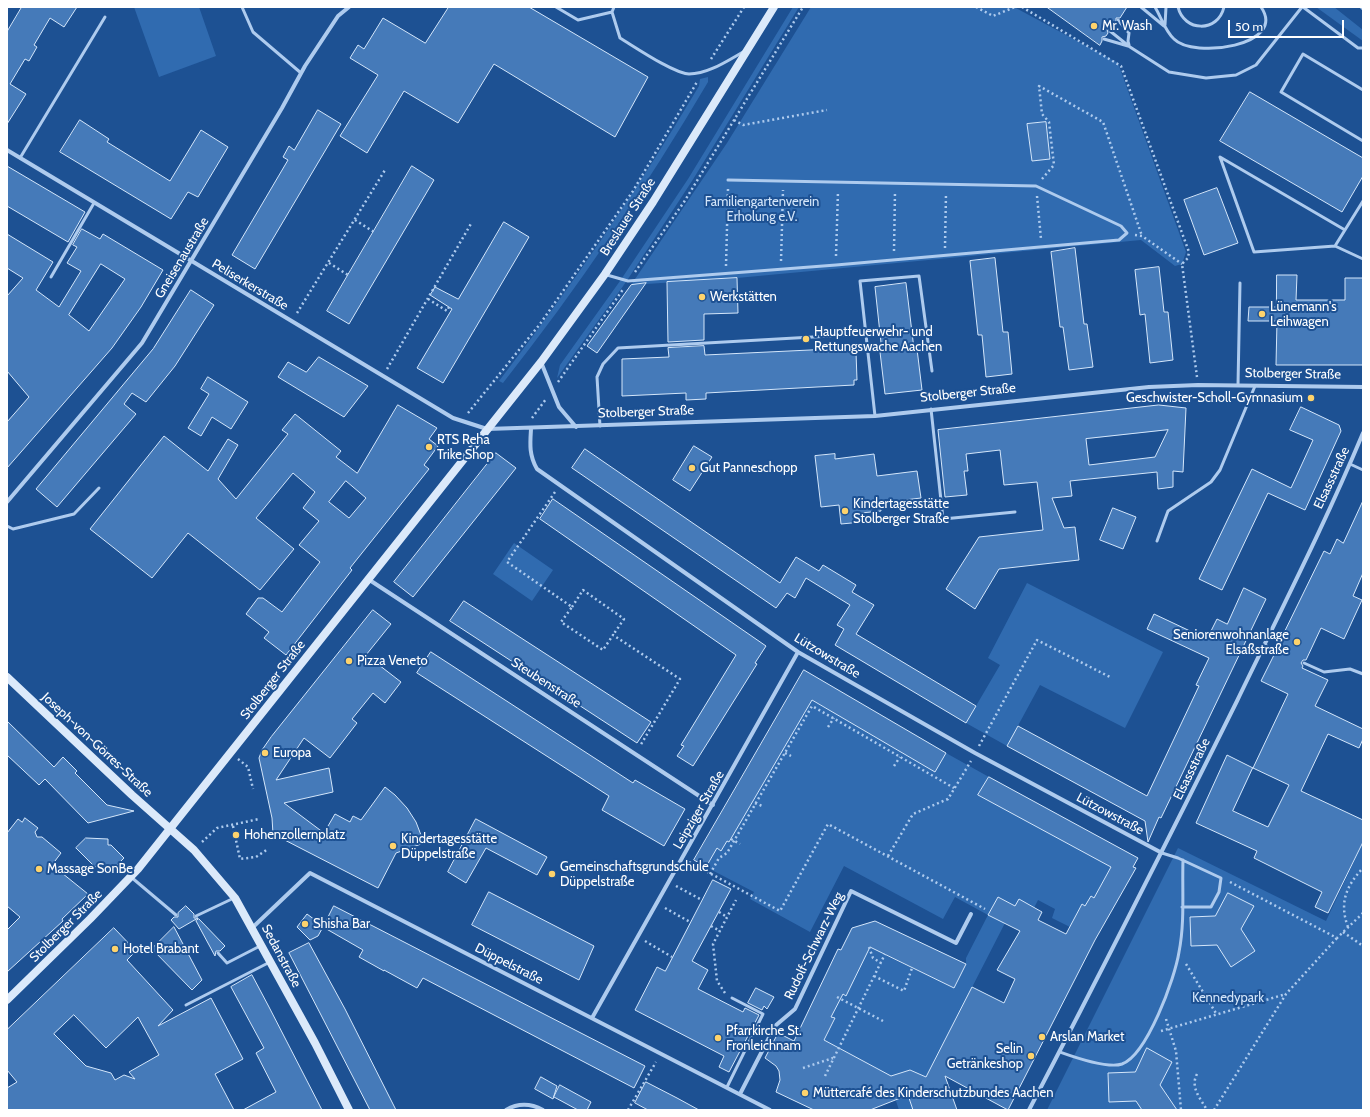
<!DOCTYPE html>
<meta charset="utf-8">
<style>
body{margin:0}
#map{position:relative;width:1370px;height:1117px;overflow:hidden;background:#1d5193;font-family:Cabin,sans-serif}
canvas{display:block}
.frame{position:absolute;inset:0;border:8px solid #fff;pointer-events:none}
.scale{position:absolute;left:1228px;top:20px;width:116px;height:18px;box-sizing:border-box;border:2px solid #fff;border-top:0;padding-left:5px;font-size:12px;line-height:14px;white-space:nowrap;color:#fff;-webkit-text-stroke:3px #1d5193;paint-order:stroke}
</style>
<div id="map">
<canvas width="1370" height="1117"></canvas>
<div class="frame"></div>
<div class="scale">50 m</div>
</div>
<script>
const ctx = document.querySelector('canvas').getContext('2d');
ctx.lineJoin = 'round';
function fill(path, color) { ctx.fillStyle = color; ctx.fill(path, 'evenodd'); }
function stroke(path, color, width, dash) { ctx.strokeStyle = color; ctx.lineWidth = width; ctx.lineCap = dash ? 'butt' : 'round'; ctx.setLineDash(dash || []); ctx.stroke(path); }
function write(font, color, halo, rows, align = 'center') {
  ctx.font = font + ' Cabin,sans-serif'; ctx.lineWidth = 4; ctx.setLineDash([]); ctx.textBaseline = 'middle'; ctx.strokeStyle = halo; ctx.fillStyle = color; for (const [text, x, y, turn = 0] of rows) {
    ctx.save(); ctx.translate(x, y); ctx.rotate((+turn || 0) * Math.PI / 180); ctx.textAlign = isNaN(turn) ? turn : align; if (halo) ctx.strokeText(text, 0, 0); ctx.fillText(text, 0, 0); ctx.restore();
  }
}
fill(new Path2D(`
 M134 7H199L216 56 159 77Z
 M793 7H799L692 181 626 282 557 378 560 365 620 281 688 179Z
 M811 7H1014L1118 63 1186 252 1182 264 1175 266 1141 240 737 278 631 285 727 143Z
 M1316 7H1334L1363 30V41Z
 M708 77V82C646 187 578 288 503 383L499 381C572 286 638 189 699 86L700 79Z
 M514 543 553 570 532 601 493 574Z
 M1027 583 1163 652 1125 728 1040 685 1007 746 966 723 1000 665 988 658Z
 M810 699 935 772 946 753 989 777 979 795 1111 867 1094 898 1085 906 1082 905 1074 929 1052 918 1055 909 1038 900 1034 908 1015 906 998 897 989 915 1005 923 926 1077 910 1070 904 1072 907 1082V1091L913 1110H899L887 1074 841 1049 802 1073 826 1037 835 1019 831 1017 861 950 879 943 885 955 954 988 966 964V958L988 915 955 897 943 919 844 866 810 932 750 899 754 892 706 867 717 848 721 851 727 841 730 842 733 836 731 835 758 793 800 716 803 717 806 711 804 710Z
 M1363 842V1110H1047L1178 848 1326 921Z`), '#306bb0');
const building = new Path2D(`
 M22 7H77L64 27 50 18 34 45 37 47 29 61 25 59 10 84 26 94 7 124V32Z
 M449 7H529L648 77 615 137 494 64 458 123 404 91 367 153 340 136 378 75 350 58 358 45 364 49 383 18 425 43Z
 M1047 7H1127L1120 18H1116V23L1112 29H1107L1108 33 1106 36 1102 37V41L1100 45Z
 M1250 92 1363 158V176L1342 212 1220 141Z
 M318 110 341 124 255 269 232 255 288 160 283 157 289 146 294 150Z
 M80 120 109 139 107 142 170 181 201 130 228 147 198 197 188 192 171 219 60 152Z
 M1046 122 1050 159 1032 161 1027 124Z
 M7 166 85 212 68 242 7 206Z
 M412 166 434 180 349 324 327 311Z
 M1217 188 1238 243 1204 255 1184 200Z
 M504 222 529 237 443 383 417 368 452 309 430 295 435 287 458 299Z
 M82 229 100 239 103 234 163 270 141 307 112 348 7 468V422L29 397 7 371V296L23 278 7 268V234L53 262 36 290 59 307 81 271 67 263 77 247 73 245ZM101 264 125 279 89 331 69 315Z
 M1075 248 1084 324H1087L1093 367 1069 370 1063 327H1060L1051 252Z
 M995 258 1003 332H1008L1012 374 986 377 982 335H978L970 261Z
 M1159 267 1164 312H1168L1173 360 1150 363 1145 314 1140 315 1135 270Z
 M1277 275H1297L1296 300H1345V278H1363V365H1276L1277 321H1248L1249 307H1276Z
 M737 278 738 313 704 314V340L668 342 667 282Z
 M646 283 597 353 587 346 631 285Z
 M906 283 914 349H917L922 390 885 394 880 352H882L875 287Z
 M191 290 214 305 175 366 146 402 132 393 124 404 136 414 57 507 36 489 153 349Z
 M704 346 705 355 852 348V353L856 352 857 380H854V385L706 393V399L686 400V393L622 396V359L669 357 668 348Z
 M319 357 368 386 344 417 278 377 288 362 306 372Z
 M208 377 248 402 231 429 212 417 201 436 188 428 209 394 201 389Z
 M398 405 437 428 429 439 438 446 424 465 429 469 350 568 352 570 286 655 264 638 269 632 246 614 258 598H263L282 612 320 562 299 545 319 521 303 508 315 492 293 473 256 518 294 549 260 590 188 533 152 578 90 529 164 436 208 471 228 439 238 445 218 479 236 499 288 434 282 430 295 414 341 451 336 457 357 473ZM346 481 366 498 349 518 329 502Z
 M1159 405 1186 408 1183 472 1173 471V487L1158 489 1157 472 1070 481 1072 496 1052 498 1064 528 1075 527 1079 560 999 569 975 609 946 589 979 537 1043 530 1037 482 1004 485 1000 450 966 454 968 471H964L967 495 945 497 938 430ZM1168 430 1155 457 1089 465 1086 439Z
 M1301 407 1339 425 1341 431 1305 510 1268 493 1222 590 1199 579 1252 469 1291 488 1313 440 1290 430Z
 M694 446 712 457 690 491 673 480Z
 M585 449 780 583 796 557 819 571 823 565 856 585 852 592 874 605 856 634 976 706 966 723 835 645 844 629 837 625 850 605 806 578 795 598 787 593 776 608 572 468Z
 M496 453 516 468 413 597 394 582Z
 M835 454V459L874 454 877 476 917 471 921 498 880 503 881 511 861 513 862 522 841 524 839 505 821 507 815 456Z
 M553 499 766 646 755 663 757 664 693 766 677 756 684 746 681 745 736 655 540 519Z
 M1363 501V573L1353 596 1362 600 1344 639 1321 628 1306 660H1303L1301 663 1303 666 1302 668 1328 680 1315 706 1363 729V739L1359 748 1328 734 1301 791 1363 820V842L1328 913 1315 907 1322 892 1254 858 1257 851 1196 823 1227 755 1253 768 1288 694 1261 681 1275 653 1279 651 1277 647 1324 551 1330 554 1337 539 1343 543ZM1253 768 1289 785 1268 827 1233 811Z
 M1113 508 1136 517 1123 549 1100 540Z
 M1244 588 1266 599 1161 818 1159 817 1148 842 1145 821 1007 746 1018 726 1147 796 1199 686 1196 685 1209 658 1147 629 1154 614 1207 639 1217 619 1227 624Z
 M464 601 651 722 637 743 450 621Z
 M373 610 391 624 366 655 401 682 385 703 373 693 352 719 357 723 330 758 304 738 276 780 329 768 333 792 284 803 324 833 335 814 350 822 353 816 361 820 385 787 395 795 407 808 416 822 424 843 396 853 378 888 273 834 272 818 259 758 262 750 271 737Z
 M431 652 633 783 635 780 685 809 664 846 602 810 609 796 417 673Z
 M804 670 946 753 935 772 812 700 729 842 727 841 721 851 717 848 706 867 694 860Z
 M7 721 54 767 63 757 77 771 75 773 107 805 134 811 88 823 45 779 39 785 7 755Z
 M989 777 1138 858 1133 867 1136 868 1095 940 1008 1110 945 1076 957 1110H913L908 1095 870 1110H814L776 1092 780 1080 779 1071 776 1066 765 1058 778 1033 794 1041 838 949 841 950 852 928 875 921 966 964 954 988 870 947 846 996 843 994 831 1017 835 1018 824 1040 891 1076 910 1070 926 1077 972 987 1004 1003 1015 979 997 970 1020 931 988 915 998 897 1015 906 1019 899 1042 912 1038 920 1066 934 1082 904 1085 906 1091 896 1094 898 1111 867 978 795Z
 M25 818 38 828 35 832 37 837H42L61 853 52 865 88 894 62 919 63 921 7 972V930L20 917 7 906V833L18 819 22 822Z
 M476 819 547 857 537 875 486 848 466 883 448 872Z
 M86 838 108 839V845H111L124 858 108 874 98 865 95 867 76 848Z
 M713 880 731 889 692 961 708 970 698 989 743 1012 745 1008 759 1015 729 1072 719 1067 724 1056 635 1010 657 967 665 971Z
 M489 892 594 946 579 980 472 925Z
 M1228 893 1254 906 1241 929 1255 951 1231 967 1217 945 1191 946 1190 917 1215 916Z
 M186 906 194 914V918H198L179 929 171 920 174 917H178V913Z
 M334 906 645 1066 634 1088 423 978 417 988 384 970V971L359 957 363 950 323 927 318 936 310 940 297 927 307 914 323 926Z
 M199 919 225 946 220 951H216L215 956 196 921Z
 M174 927 202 980 192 990 152 949Z
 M114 928 136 951 127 960 173 1010 158 1026 211 998 243 1059 215 1074 234 1110H7V1088L17 1082 7 1070V1030ZM74 1015 106 1048 138 1017 159 1055 129 1072 135 1079 124 1075 115 1080 111 1073 86 1066 54 1034Z
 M309 943 345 1009 396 1110H370L289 953Z
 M252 975 269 1007 322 1110H243L276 1092 256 1053 264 1048 231 987Z
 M756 988 774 997 767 1009 764 1006 762 1010 748 1003Z
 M1147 1048 1172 1062 1160 1085 1177 1110H1142L1136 1101 1109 1102 1108 1073 1135 1072Z
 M541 1077 557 1086 553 1099 535 1089Z
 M646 1082 677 1098 699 1110H648L635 1103Z
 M560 1085 591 1102 587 1110H578L554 1097Z`);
fill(building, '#457ab9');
stroke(building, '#d4e6fa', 1);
stroke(new Path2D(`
 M976 7 993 16 1015 7
 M1022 7 1121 66 1189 252 1188 258 1182 264 1197 377
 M711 59 744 7
 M734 120 743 125 827 110
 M1042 179 1054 165 1049 122 1042 114 1039 86 1103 122 1142 236
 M1037 196 1041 239
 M355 220 374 232
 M1135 235 1142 236 1182 264
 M945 248 946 193
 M894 251 895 192
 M836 256 838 191
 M781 261 783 190
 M329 263 348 275
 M726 266 728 189
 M635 272 684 202 803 7
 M428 299 447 311 449 307
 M297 313 385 170
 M387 369 472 222
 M558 382 624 288
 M468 413 540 324 633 191 697 82
 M532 418 546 399
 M555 492 507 562 572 607 561 622 603 650 613 635 680 679 640 746
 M572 607 583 590 624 619 613 635
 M828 727 834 718
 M979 746 1037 640 1110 677
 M785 753 791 756
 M238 759 248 767 253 789
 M894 766 900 757
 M755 803 762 806
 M233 826 240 859 256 857 268 849
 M731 839 740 844
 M202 842 217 828 259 819
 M888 856 913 814 948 799 971 761
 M689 862 780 911 828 824 985 909
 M710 874 719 858 727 853 812 706 954 788
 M1230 882 1337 938 1363 913
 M676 886 702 900
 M665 908 690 922
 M719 912 727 917
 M711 926 720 931
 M1348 927C1339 903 1346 886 1363 868
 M1343 932 1363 946
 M645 941 672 957
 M869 947 873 958 881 963
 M1186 964 1217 1015
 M874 976 904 991 912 968
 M725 993 717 981 713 944 736 900
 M837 997 883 1021
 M1166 1019 1176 1051 1181 1110
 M1161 1031 1286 994
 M803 1068 833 1058
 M1197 1074C1190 1087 1200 1098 1207 1110
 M825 1076 885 954
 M628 1110 656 1062
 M1214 1110 1286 994 1337 938`), '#aecbee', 2.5, [2, 3]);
stroke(new Path2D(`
 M242 7 253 32 301 73
 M556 7 578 20 612 12
 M614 7 612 12 620 38C635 47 673 73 689 74 708 74 727 61 743 52
 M1141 7 1164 26
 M1155 7C1161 17 1165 31 1174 39 1193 59 1288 46 1261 7
 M1178 7C1184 32 1218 33 1224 7
 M1303 7 1358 48H1363
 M1361 7 1363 9
 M1118 20 1129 33 1128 41 1129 45
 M1165 25 1166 7
 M1110 31 1130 47 1169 72 1206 78 1236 75 1256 65 1302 7
 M1104 39 1128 46
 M1363 90 1303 54 1281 92 1363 141
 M20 158 105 17
 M1345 230 1220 157 1254 252 1335 246 1363 201
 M1335 246 1363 259
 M607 275 628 281 836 265 1119 240 1127 233 1121 226 1036 186 728 180
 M51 277 94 203
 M1238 385 1240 283
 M931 409 943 519 1015 512
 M875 416 860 281 919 276 932 371
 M600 426 597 377 603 364 618 348 866 334
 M1350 464 1363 470
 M7 526 13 529 74 514 99 488
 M1157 541 1168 511 1211 482 1220 470 1255 386
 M1264 645 1276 650
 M1304 663 1324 672 1350 669 1363 674
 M1162 853 1178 858 1221 878 1219 892 1211 907H1182
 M131 877 176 915
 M196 916 234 898
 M218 953 227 963 260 946
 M186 1005 270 962
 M1060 1052C1074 1057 1107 1069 1122 1064 1147 1055 1175 978 1179 952 1185 922 1182 890 1183 860
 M727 1087 763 1014 732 998`), '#aecbee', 3);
stroke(new Path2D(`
 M7 150 453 418 487 429 875 416 1149 387 1198 385 1363 387
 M541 362 559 407 576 427
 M531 429C530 444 529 455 537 469L798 652 975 753 1162 853
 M7 502 142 343 282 108 305 66 338 16 349 7
 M368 579 713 805
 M252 928 310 873 770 1110
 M592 1018 798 652
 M740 1094 775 1026 795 1009 851 891 956 943 971 914
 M506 1110C518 1103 530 1103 543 1110
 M1029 1110C1100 974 1169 838 1237 701 1280 612 1325 524 1363 433`), '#aecbee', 4);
stroke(new Path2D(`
 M7 677 132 795 194 850 235 898 315 1043 349 1110
 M7 1000 90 919 138 869 541 362 605 274 653 202 774 7`), '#dbe9fa', 8);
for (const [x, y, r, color] of [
 [1094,26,4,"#fed36c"],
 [702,297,4,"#fed36c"],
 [1262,314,4,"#fed36c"],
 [806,339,4,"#fed36c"],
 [1311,398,4,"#fed36c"],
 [429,447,4,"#fed36c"],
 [692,468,4,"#fed36c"],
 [845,511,4,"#fed36c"],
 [1297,642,4,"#fed36c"],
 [349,661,4,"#fed36c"],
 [265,753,4,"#fed36c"],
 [236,835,4,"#fed36c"],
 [393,846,4,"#fed36c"],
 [39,869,4,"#fed36c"],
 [552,874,4,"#fed36c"],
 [305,924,4,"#fed36c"],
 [115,949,4,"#fed36c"],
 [1042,1037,4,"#fed36c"],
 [718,1038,4,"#fed36c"],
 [1031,1056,4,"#fed36c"],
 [805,1093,4,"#fed36c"]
]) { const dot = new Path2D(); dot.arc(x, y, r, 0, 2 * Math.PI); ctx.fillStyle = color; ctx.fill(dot); stroke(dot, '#1d5193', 1.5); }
write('13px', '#fff', '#1d5193', [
 ["Mr. Wash",1102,26],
 ["Werkstätten",710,297],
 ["Lünemann's",1270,307],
 ["Leihwagen",1270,322],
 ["Hauptfeuerwehr- und",814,332],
 ["Rettungswache Aachen",814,347],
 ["Geschwister-Scholl-Gymnasium",1303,398,"right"],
 ["RTS Reha",437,440],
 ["Trike Shop",437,455],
 ["Gut Panneschopp",700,468],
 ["Kindertagesstätte",853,504],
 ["Stolberger Straße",853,519],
 ["Seniorenwohnanlage",1289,635,"right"],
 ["Elsaßstraße",1289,650,"right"],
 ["Pizza Veneto",357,661],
 ["Europa",273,753],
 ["Hohenzollernplatz",244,835],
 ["Kindertagesstätte",401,839],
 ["Düppelstraße",401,854],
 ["Gemeinschaftsgrundschule",560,867],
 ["Düppelstraße",560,882],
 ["Massage SonBe",47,869],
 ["Shisha Bar",313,924],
 ["Hotel Brabant",123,949],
 ["Pfarrkirche St.",726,1031],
 ["Fronleichnam",726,1046],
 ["Arslan Market",1050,1037],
 ["Selin",1023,1049,"right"],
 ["Getränkeshop",1023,1064,"right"],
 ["Müttercafé des Kinderschutzbundes Aachen",813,1093]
], 'left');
write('13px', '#d4e6fa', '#1d5193', [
 ["Familiengartenverein",762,202],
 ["Erholung e.V.",762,217],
 ["Kennedypark",1228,998]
]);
write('13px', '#fff', '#1d5193', [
 ["Breslauer Straße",628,217,-57],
 ["Gneisenaustraße",182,258,-59],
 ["Peliserkerstraße",250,285,31],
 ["Stolberger Straße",1293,374,1],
 ["Stolberger Straße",968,393,-6],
 ["Stolberger Straße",646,412,-2],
 ["Elsassstraße",1332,478,-65],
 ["Lützowstraße",827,656,31],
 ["Stolberger Straße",273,680,-52],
 ["Steubenstraße",546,683,33],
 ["Joseph-von-Görres-Straße",97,745,43],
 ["Elsassstraße",1192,769,-64],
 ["Leipziger Straße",699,810,-60],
 ["Lützowstraße",1110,814,28],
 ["Stolberger Straße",66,926,-45],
 ["Rudolf-Schwarz-Weg",814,946,-64],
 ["Sedanstraße",281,956,62],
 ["Düppelstraße",509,964,27]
]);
</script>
